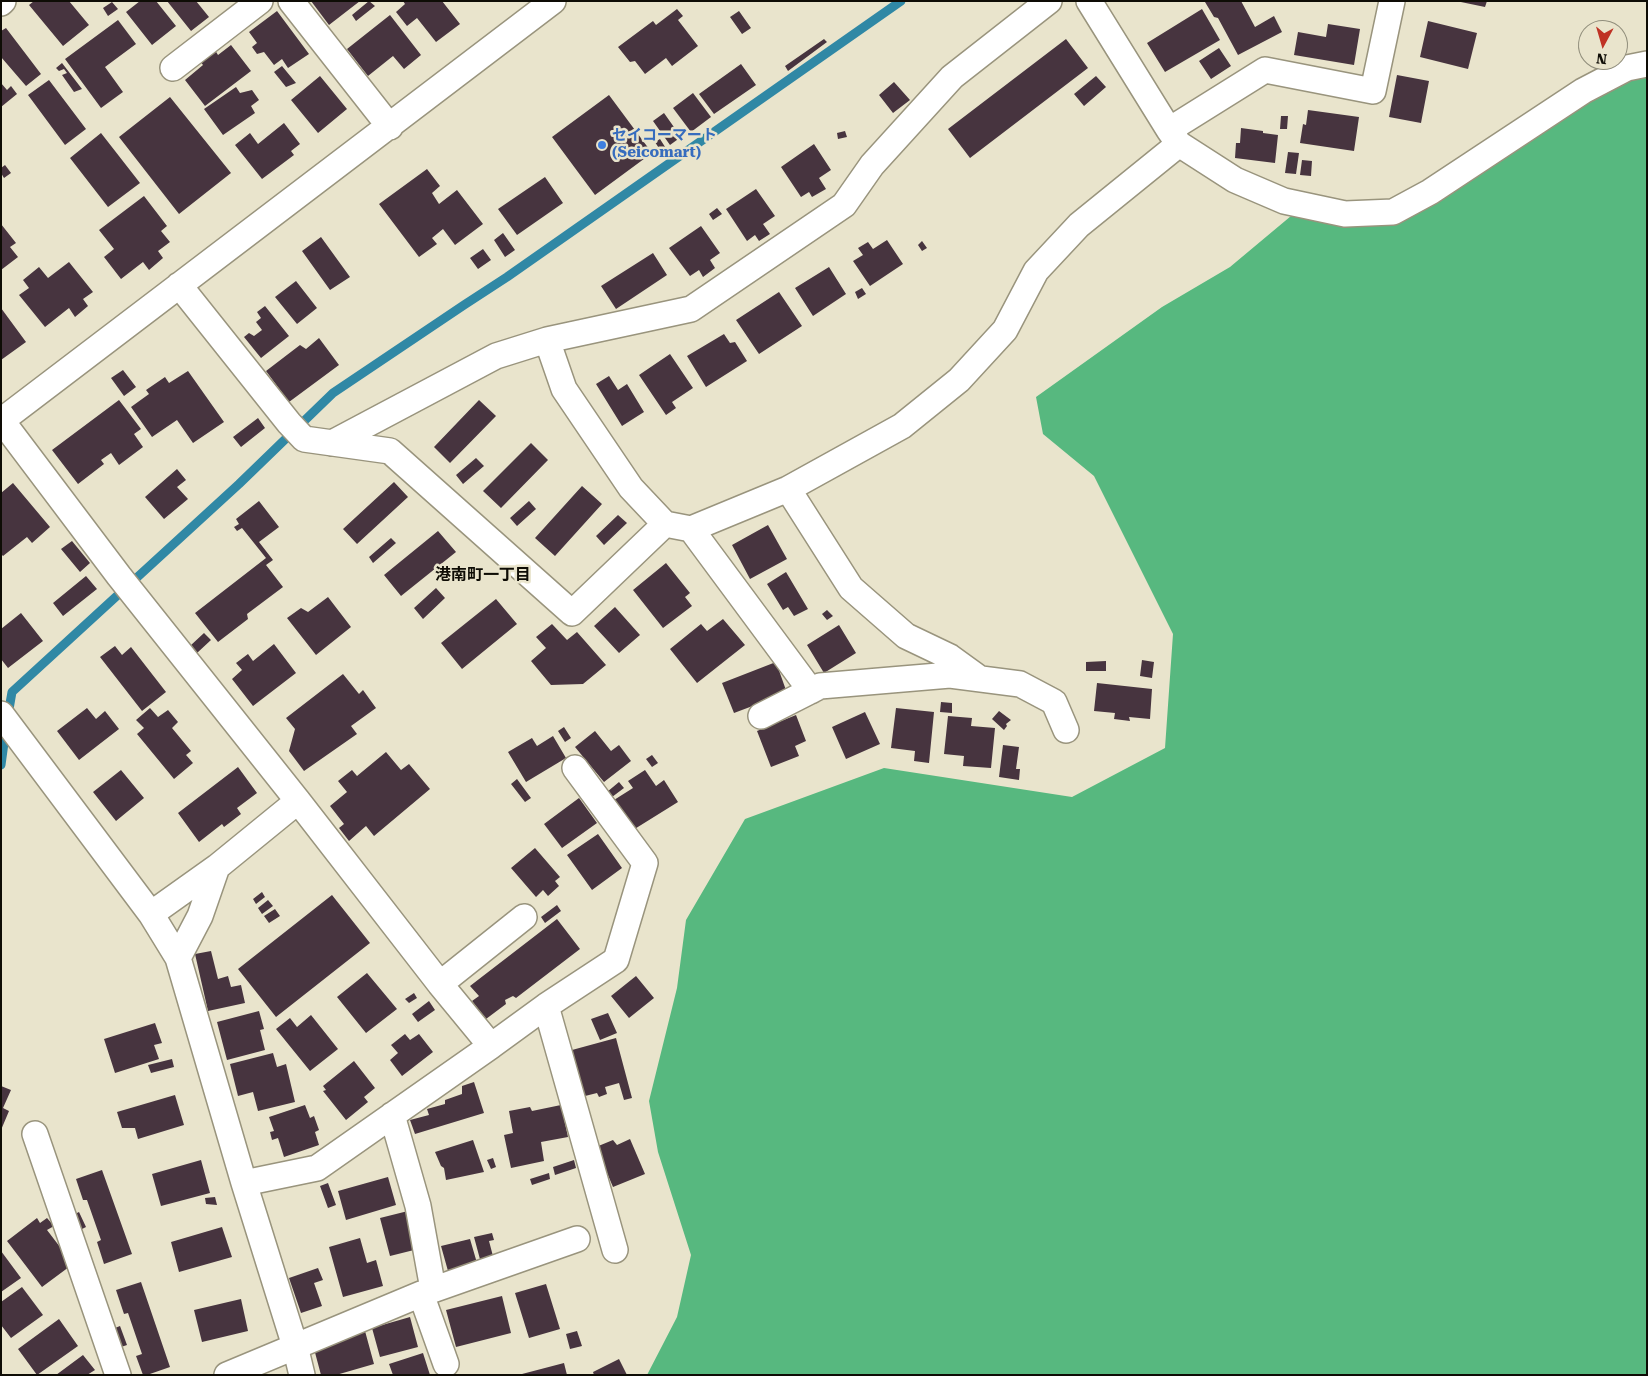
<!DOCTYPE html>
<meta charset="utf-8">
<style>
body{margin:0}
#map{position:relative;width:1648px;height:1376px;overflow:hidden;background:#e9e4cc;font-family:"Roboto Serif",serif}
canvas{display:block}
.frame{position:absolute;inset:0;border:2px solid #0e0c05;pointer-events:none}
.north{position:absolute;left:1578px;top:20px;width:50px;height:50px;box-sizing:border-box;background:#e9e4cc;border:1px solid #918e7c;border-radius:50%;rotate:186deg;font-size:14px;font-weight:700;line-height:20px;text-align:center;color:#0e0c05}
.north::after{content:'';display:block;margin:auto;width:18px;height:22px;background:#bf3224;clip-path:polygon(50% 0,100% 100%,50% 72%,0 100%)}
</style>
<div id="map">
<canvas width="1648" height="1376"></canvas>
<div class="frame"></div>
<div class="north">N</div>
</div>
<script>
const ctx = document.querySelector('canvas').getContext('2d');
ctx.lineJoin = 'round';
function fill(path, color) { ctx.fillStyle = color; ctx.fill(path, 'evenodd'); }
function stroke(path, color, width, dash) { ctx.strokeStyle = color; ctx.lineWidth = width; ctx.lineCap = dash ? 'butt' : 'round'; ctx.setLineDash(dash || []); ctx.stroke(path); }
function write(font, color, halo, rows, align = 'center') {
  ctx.font = font + ' "Roboto Serif","Noto Sans JP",serif'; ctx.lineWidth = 5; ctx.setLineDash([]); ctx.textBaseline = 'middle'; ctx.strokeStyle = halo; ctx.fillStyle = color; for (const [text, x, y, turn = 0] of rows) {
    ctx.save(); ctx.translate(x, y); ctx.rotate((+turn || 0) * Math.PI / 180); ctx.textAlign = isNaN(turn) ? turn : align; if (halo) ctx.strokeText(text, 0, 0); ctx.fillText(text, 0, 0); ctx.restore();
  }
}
fill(new Path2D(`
 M1647 73V1375H647L677 1317 691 1255 658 1152 649 1101 677 988 686 920 745 819 884 768 1072 797 1165 748 1173 634 1094 476 1043 434 1036 397 1162 307 1230 267 1291 216 1369 224 1628 74Z`), '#57b87f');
stroke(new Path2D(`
 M8 715 12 692 239 484 333 393 464 305 507 277 901 1
 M1 765 6 728`), '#3088a5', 9);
fill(new Path2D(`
 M34 1H69L89 25 63 46 29 5Z
 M140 1H156L176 26 152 45 126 12Z
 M167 1H196L209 17 191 31Z
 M311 1H360L329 25Z
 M369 1 375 6 356 21 352 15Z
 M403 1H442L460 24 436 42 417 18 407 26 396 12 405 4Z
 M1207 1H1241L1255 27 1274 16 1282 32 1238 55 1218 18 1214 17 1205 2Z
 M1456 1H1487L1485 7Z
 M112 2 118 9 108 16 103 8Z
 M677 9 683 16 678 20 698 46 672 66 666 58 645 74 635 61 630 62 618 47 653 21 656 25Z
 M1202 9 1220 40 1165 72 1147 43Z
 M277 11 309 54 288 68 282 59 274 65 264 52 257 54 252 47 257 43 249 32Z
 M739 11 751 28 742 34 730 17Z
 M390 15 421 55 404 69 393 56 368 76 347 49Z
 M118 20 136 44 105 67 123 92 101 108 65 59Z
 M1428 21 1477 33 1468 69 1420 57Z
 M1328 24 1360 29 1354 65 1294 55 1298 32 1326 37Z
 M6 28 41 74 26 86 1 57V31Z
 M824 39 827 42 788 71 785 66Z
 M1066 39 1088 68 970 158 948 129Z
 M231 45 251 71 205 106 185 80 203 65 200 61 215 50 218 55Z
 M1219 48 1231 66 1211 79 1199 61Z
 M62 63 82 89 74 92 62 75 67 73 64 69 59 71 56 68Z
 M741 64 756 85 714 114 699 94Z
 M282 66 296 83 286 87 274 72Z
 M1397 75 1429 81 1421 123 1389 117Z
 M320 76 347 109 318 133 291 100Z
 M1096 76 1106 87 1084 106 1074 94Z
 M49 80 86 129 65 145 28 95Z
 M894 82 910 100 893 113 879 95Z
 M1 83 7 90 11 86 17 94 1 107Z
 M236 87 240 93 252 90 259 100 251 106 255 113 223 135 204 109Z
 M693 93 711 117 691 132 673 108Z
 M609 95 652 153 595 195 552 137Z
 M170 97 231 173 179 214 119 137Z
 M1308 110 1359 117 1354 151 1300 143 1303 124 1306 125Z
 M664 113 681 137 670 145 653 121Z
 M1281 116H1288L1287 129H1280Z
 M284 123 300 144 291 151 294 155 262 179 235 145 250 133 258 144Z
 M1241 128 1263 131V133L1278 135 1275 163 1235 158 1236 143H1240Z
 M845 131 847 137 838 139 837 133Z
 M101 133 140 183 108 207 70 158Z
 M660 139 667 150 662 153 655 142Z
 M814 144 831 170 819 178 826 189 812 197 809 192 801 197 781 167Z
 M1288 152 1299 153 1296 174 1285 173Z
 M1302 160 1312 161 1311 176 1300 175Z
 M5 165 11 173 4 178 1 173V168Z
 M427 169 440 186 432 193 439 204 457 190 483 224 455 245 443 229 432 238 437 244 419 257 379 204Z
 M545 177 563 203 517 235 498 209Z
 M756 189 775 216 763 224 770 234 759 241 755 235 747 241 726 209Z
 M144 196 167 226 161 231 170 242 158 251 163 258 149 270 143 262 121 279 104 257 114 249 99 230Z
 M717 208 722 214 713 220 709 214Z
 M1 224 16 243 10 247 18 257 1 270Z
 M701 226 720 253 710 260 715 268 703 277 699 270 690 276 669 248Z
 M503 233 515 250 505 257 494 240Z
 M321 237 350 277 330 290 302 251Z
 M887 240 903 264 870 286 853 261 863 255 858 248 868 242 873 249Z
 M922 241 927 248 922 251 918 245Z
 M483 249 491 260 478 269 470 258Z
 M653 253 667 275 616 309 601 286Z
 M69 262 93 292 83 299 88 306 75 317 69 308 45 327 19 295 29 288 23 280 39 267 48 278Z
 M829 267 846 294 813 316 795 288Z
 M296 281 317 308 297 324 275 297Z
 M862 288 866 294 858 299 855 292Z
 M779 292 802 326 759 354 736 320Z
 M265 306 289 336 261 358 244 337 249 333 254 336 262 330 256 322 261 318 257 312Z
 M1 308 26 342 1 360Z
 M724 334 730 343 735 342 747 361 706 387 687 356Z
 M319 338 339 365 289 402 266 371 300 345 306 349Z
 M670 354 693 388 672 402 676 408 666 415 639 375Z
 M123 370 136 387 124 396 111 378Z
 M188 371 224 422 193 443 177 420 152 437 131 407 149 394 146 390 165 377 169 383Z
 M609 376 618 390 627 384 644 412 622 426 596 384Z
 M119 400 141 429 134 434 143 447 119 465 111 453 101 460 104 464 78 484 52 450Z
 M479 400 496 416 450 463 434 447Z
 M258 418 265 428 241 447 233 437Z
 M531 443 548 460 501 508 483 491Z
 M476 458 484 466 463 484 456 475Z
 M177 469 186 480 177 487 188 499 164 519 145 497Z
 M394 482 408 497 357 544 343 529Z
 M13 483 50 527 32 543 27 537 3 556 1 554V493Z
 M582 486 602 504 555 556 535 538Z
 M259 501 279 527 259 542 273 560 266 565 283 587 247 614 248 619 218 642 195 613 266 558 242 528 237 531 234 527 239 524 236 519Z
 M529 501 536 509 517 526 510 518Z
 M618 515 627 523 604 545 596 536Z
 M768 525 787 559 750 579 732 545Z
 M438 531 456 552 401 596 384 575Z
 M391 538 396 543 373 563 369 557Z
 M72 541 90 563 80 572 61 549Z
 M666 563 690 593 685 597 692 606 663 628 633 590Z
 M786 572 808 609 794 616 788 607 783 610 767 584Z
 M86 576 97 589 63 616 53 603Z
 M436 588 445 598 423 619 414 608Z
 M328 597 351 627 316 655 287 618 301 608 308 612Z
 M496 599 517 624 462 669 441 643Z
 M615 607 640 635 619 653 594 626Z
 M827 610 833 616 827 620 822 614Z
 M21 613 43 641 8 668 1 659V629Z
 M723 619 745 645 697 683 670 649 701 624 707 631Z
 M552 624 567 640 577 632 606 665 583 684 551 685 531 661 546 648 536 637Z
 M839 625 856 653 824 673 807 645Z
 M204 633 211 640 197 653 190 646Z
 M274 644 296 673 253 706 232 679 242 670 236 663 248 654 253 661Z
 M115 646 122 655 131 647 166 692 142 711 100 657Z
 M1142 660 1154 662 1152 678 1140 676Z
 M1106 661V671H1086V662Z
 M776 662 787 693 734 713 722 683Z
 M343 674 359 694 363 690 376 708 351 726 357 734 304 771 289 751 295 729 286 718Z
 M1097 683 1152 689 1150 719 1129 717 1130 721 1114 719 1115 713 1094 711Z
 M941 702 952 703V713L940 712Z
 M87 708 96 719 105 711 119 729 79 760 57 731Z
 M150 708 158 717 168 710 178 722 172 728 191 751 186 755 193 763 174 779 137 734 144 728 136 720Z
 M896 708 934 712 929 763 914 761 915 751 891 748Z
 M999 711 1011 720 1006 724 1007 726 1004 730 992 719Z
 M865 712 880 744 846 759 832 727Z
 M796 715 806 741 795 746 799 756 771 767 757 731Z
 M948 716 972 718 971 726 995 728 991 768 963 766 964 756 944 754Z
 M564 727 571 738 565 742 558 731Z
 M595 731 611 751 619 745 631 761 604 782 575 747Z
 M553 736 566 758 526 782 508 752 532 738 537 746Z
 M1003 745 1019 747 1016 769H1020L1019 780 999 777Z
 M386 752 401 770 409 764 430 789 374 836 366 826 349 841 339 828 344 824 330 806 347 792 338 781 352 770 357 776Z
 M652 755 658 763 652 767 646 759Z
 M238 767 257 793 237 808 241 814 224 827 222 824 199 842 178 813Z
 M121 770 144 798 116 821 93 792Z
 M645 770 656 786 664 780 678 802 633 830 614 800 633 788 628 781Z
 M517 779 531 798 525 802 511 784Z
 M619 782 624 788 612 797 607 792Z
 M579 798 597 823 562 848 544 824Z
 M598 834 622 868 592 890 567 855Z
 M535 848 560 877 555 881 559 886 548 896 543 890 536 897 511 868Z
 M262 892 265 897 256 904 253 899Z
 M332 895 370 943 276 1017 238 969Z
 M268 900 273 906 262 914 258 908Z
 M557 905 561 911 545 923 541 917Z
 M275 909 280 916 269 923 264 916Z
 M557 919 580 949 516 998 513 996 505 1000 506 1004 486 1019 472 1001 479 996 470 986Z
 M211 951 218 979 228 976 231 987 241 985 245 1003 208 1011 195 954Z
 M367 973 397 1009 366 1033 337 997Z
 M636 976 654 998 629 1018 611 996Z
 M414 993 417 998 409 1003 405 999Z
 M429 1001 435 1010 418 1022 412 1014Z
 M259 1011 264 1029 260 1030 265 1050 227 1060 217 1022Z
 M608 1013 617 1033 600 1040 591 1019Z
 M311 1015 338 1049 310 1071 276 1029 290 1018 297 1027Z
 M155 1023 162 1043 154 1045 159 1059 115 1073 104 1039Z
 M405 1034 410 1040 419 1034 433 1052 402 1076 390 1060 398 1053 391 1045Z
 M616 1038 632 1098 624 1100 619 1083 605 1087 607 1094 599 1097 597 1093 585 1096 572 1050Z
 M273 1053 277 1067 286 1064 295 1102 258 1111 253 1092 238 1096 230 1064Z
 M172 1059 174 1067 151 1073 148 1065Z
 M354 1061 375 1088 364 1097 368 1102 346 1120 323 1091 326 1090 323 1086Z
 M474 1082 484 1113 415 1134 410 1120 429 1115 427 1109 445 1104V1100L462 1094V1086Z
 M1 1086 11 1090 3 1108 9 1111 1 1130Z
 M175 1095 184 1125 138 1139 135 1128H122L117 1112Z
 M305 1105 310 1118 314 1116 319 1130 315 1132 319 1145 284 1157 278 1138 272 1140 270 1132 274 1131 269 1117Z
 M561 1105 568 1137 541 1142 544 1161 511 1168 504 1135 513 1133 509 1111 530 1107 532 1111Z
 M630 1139 645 1174 613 1187 596 1147 613 1140 617 1145Z
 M473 1140 484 1172 446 1180 444 1168 441 1166 435 1152Z
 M493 1158 496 1167 491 1169 487 1160Z
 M201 1160 210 1193 161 1206 152 1174Z
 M574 1160 576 1168 555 1175 553 1167Z
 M102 1170 132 1254 104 1264 97 1242 101 1240 87 1200H83L76 1179Z
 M549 1173 550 1179 532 1185 530 1179Z
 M388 1177 396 1205 346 1220 338 1191Z
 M328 1183 336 1205 328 1208 320 1186Z
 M215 1197 217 1205 206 1204 205 1198Z
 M408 1211 418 1249 390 1256 380 1218Z
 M79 1212 86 1227 82 1229 75 1214Z
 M37 1218 40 1223 47 1218 54 1226 47 1230 73 1264 42 1287 7 1241Z
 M222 1227 232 1257 179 1272 171 1242Z
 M492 1233 494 1240 489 1241 494 1260 481 1263 474 1237Z
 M360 1238 367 1263 376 1260 383 1286 343 1297 329 1247Z
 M470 1239 477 1263 448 1271 441 1246Z
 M1 1251 21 1278 1 1292Z
 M318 1268 323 1280 314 1283 322 1306 301 1313 289 1278Z
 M141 1282 170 1367 147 1375H143L136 1356 142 1354 128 1313 124 1314 116 1290Z
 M546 1284 560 1329 529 1338 515 1293Z
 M22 1287 43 1315 11 1338 1 1325V1302Z
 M502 1296 511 1333 456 1347 446 1310Z
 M241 1299 248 1331 202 1342 194 1310Z
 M410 1317 418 1347 380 1357 372 1328Z
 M59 1319 78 1346 37 1375 18 1349Z
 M120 1326 127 1345 121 1347 115 1328Z
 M365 1331 374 1364 336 1375H321L313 1345Z
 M577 1331 582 1346 570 1349 566 1334Z
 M423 1353 430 1375H393L389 1364Z
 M83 1355 95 1370 87 1375H56Z
 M619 1359 627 1375H594L593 1372Z
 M564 1363 567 1375H523L522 1374Z`), '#47343f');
const minor = new Path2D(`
 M291 1 390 127
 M1089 1 1169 130 1265 70 1373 91 1392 1
 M1 3 3 1
 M173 68 260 1
 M1179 144 1235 180 1284 201 1345 214 1393 212 1430 192 1583 91 1627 68 1647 64
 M179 285 289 423 304 439 390 451 572 613 665 524
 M547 340 564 389 631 488 665 524 691 529 811 691
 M1 421 553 1
 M2 421 119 576 298 801 440 984 491 1046 546 1006 616 960 645 863 575 768
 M332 443 496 356 547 340 691 309 844 205 872 165 952 77 1049 1
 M788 489 851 588 906 636 950 657 979 678
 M691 529 788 489 902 426 959 380 1005 330 1036 271 1079 225 1179 144 1169 130
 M1 714 151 914 178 958 244 1183 295 1346 302 1375
 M761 716 820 686 950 675 1020 684 1054 702 1066 730
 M151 914 217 867 298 801
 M178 958 200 916 217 867
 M440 984 524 917
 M546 1006 615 1250
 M392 1115 418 1206 433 1289
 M35 1134 118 1375
 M244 1183 317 1168 491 1046
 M421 1294 446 1364
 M227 1375 421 1294 577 1239`);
stroke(minor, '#99947d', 28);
stroke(minor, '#fff', 25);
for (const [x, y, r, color] of [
 [602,145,5,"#3f7fe0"]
]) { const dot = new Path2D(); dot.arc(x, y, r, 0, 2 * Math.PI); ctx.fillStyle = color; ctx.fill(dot); stroke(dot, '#e9e4cc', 2); }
write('bold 15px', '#366cbe', '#e9e4cc', [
 ["セイコーマート",612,136],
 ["(Seicomart)",612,153]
], 'left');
write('bold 16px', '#0e0c05', '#e9e4cc', [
 ["港南町一丁目",483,575]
]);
</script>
